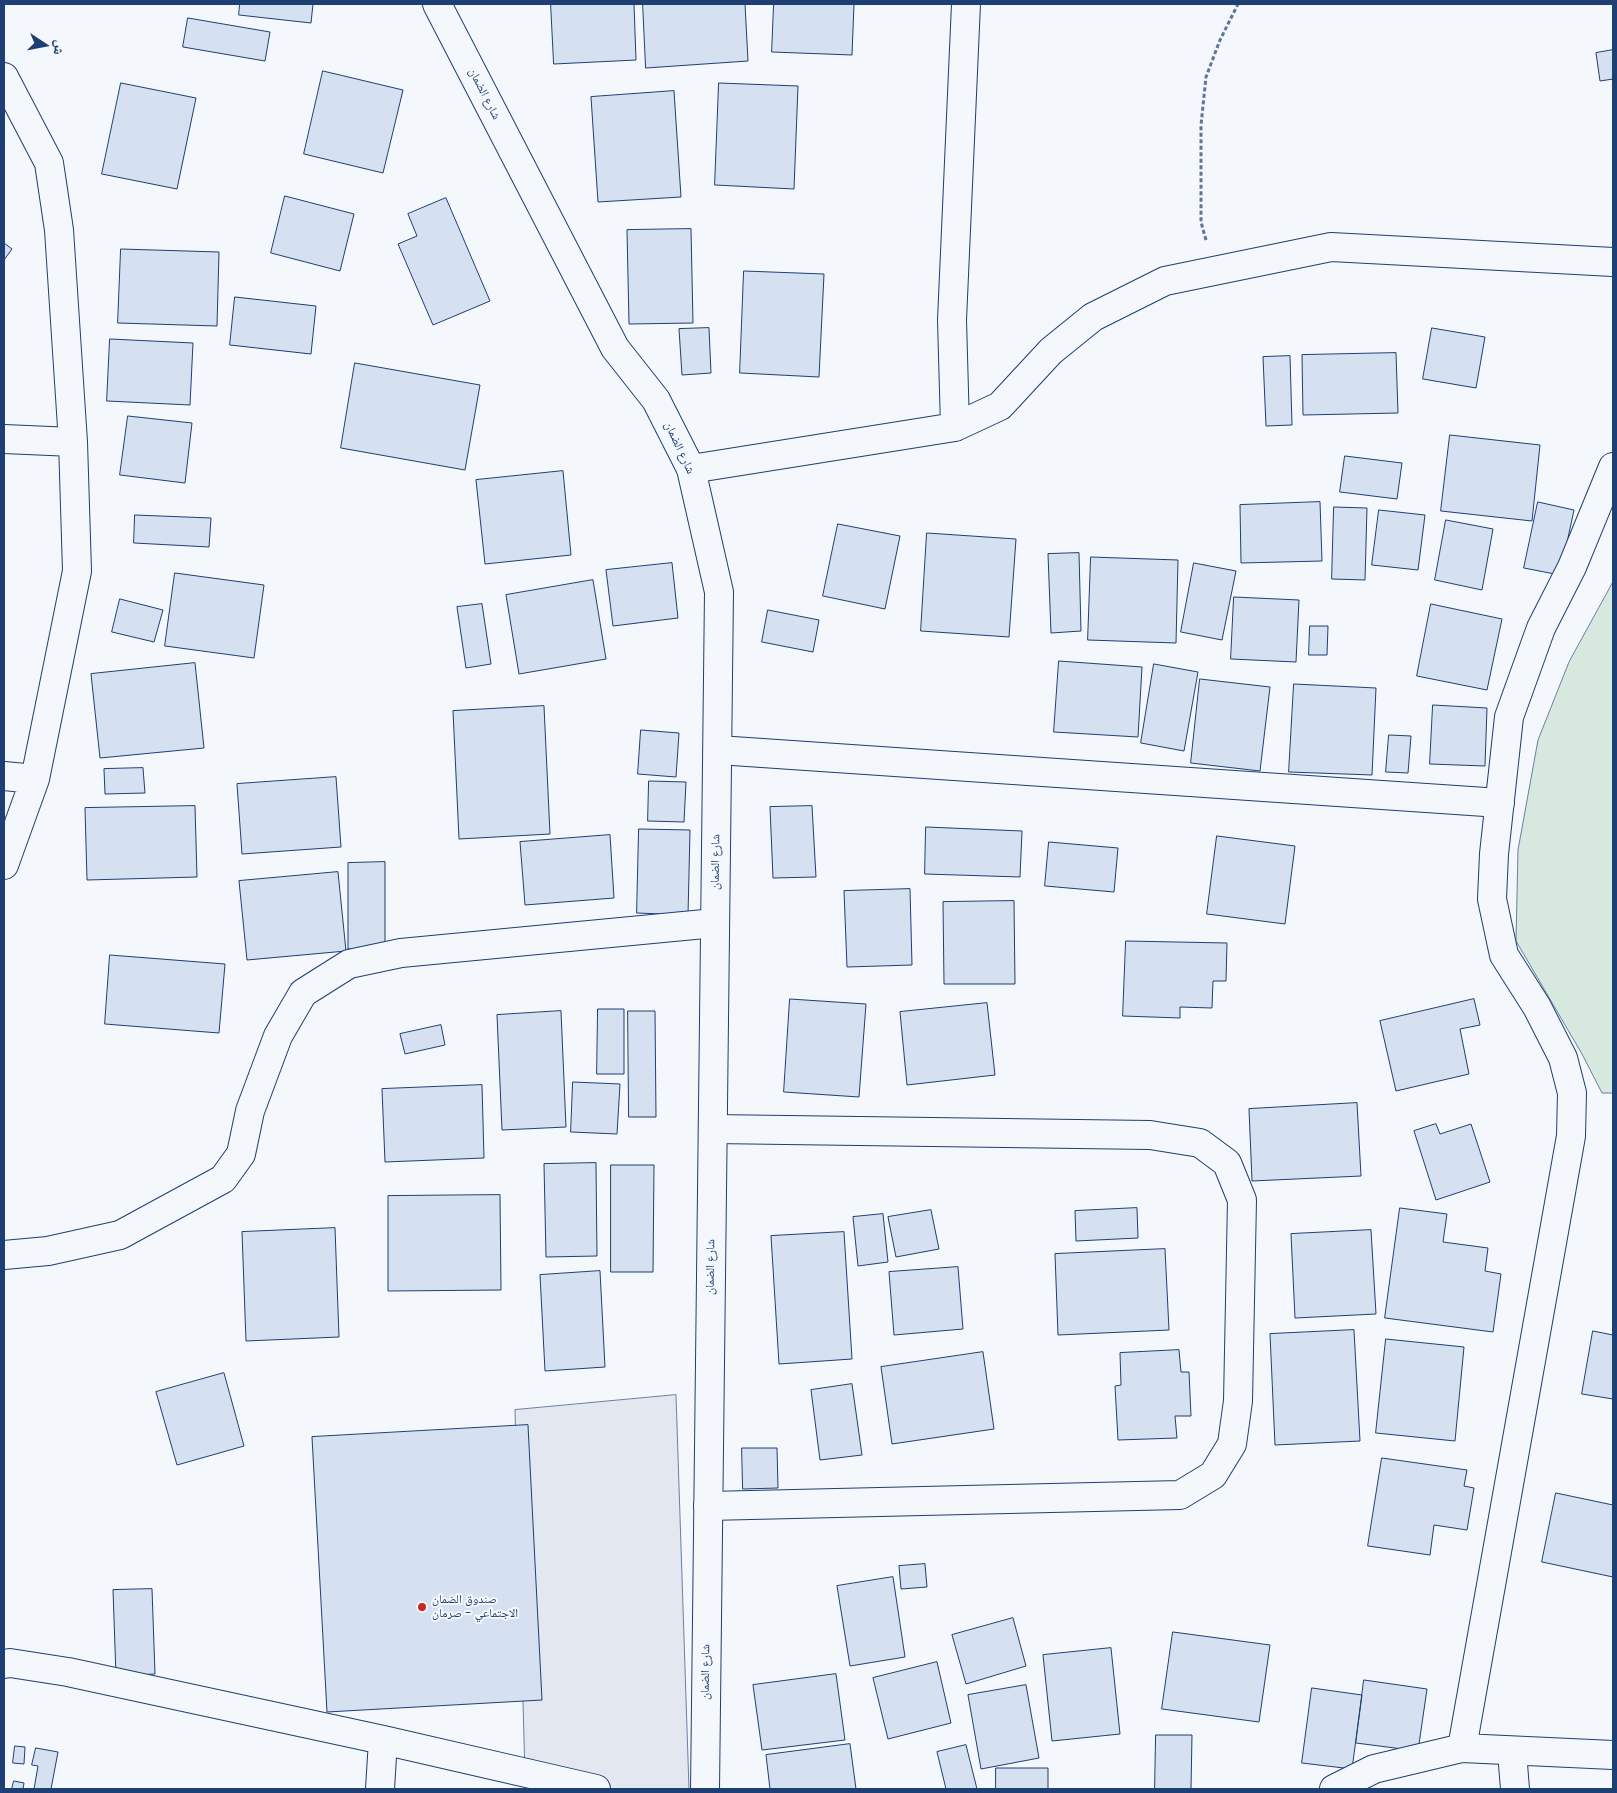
<!DOCTYPE html>
<meta charset="utf-8">
<style>
body{margin:0}
#map{position:relative;width:1617px;height:1793px;overflow:hidden;background:#f4f7fb;font-family:Poppins,"Noto Naskh Arabic",sans-serif}
canvas{display:block}
.frame{position:absolute;inset:0;border:5px solid #1d3f73;pointer-events:none}
.north{position:absolute;left:20px;top:20px;width:50px;height:50px;-webkit-text-stroke:4px #f4f7fb;paint-order:stroke;rotate:101deg;font-size:14px;font-weight:700;line-height:20px;text-align:center;color:#1d3f73}
.north::after{content:'';display:block;margin:auto;width:18px;height:22px;background:#1d3f73;clip-path:polygon(50% 0,100% 100%,50% 72%,0 100%)}
</style>
<div id="map">
<canvas width="1617" height="1793"></canvas>
<div class="frame"></div>
<div class="north">ش</div>
</div>
<script>
const ctx = document.querySelector('canvas').getContext('2d');
ctx.lineJoin = 'round';
function fill(path, color) { ctx.fillStyle = color; ctx.fill(path, 'evenodd'); }
function stroke(path, color, width, dash) { ctx.strokeStyle = color; ctx.lineWidth = width; ctx.lineCap = dash ? 'butt' : 'round'; ctx.setLineDash(dash || []); ctx.stroke(path); }
function write(font, color, halo, rows, align = 'center') {
  ctx.font = font + ' Poppins,"Noto Naskh Arabic",sans-serif'; ctx.lineWidth = 4; ctx.setLineDash([]); ctx.textBaseline = 'middle'; ctx.strokeStyle = halo; ctx.fillStyle = color; for (const [text, x, y, turn = 0] of rows) {
    ctx.save(); ctx.translate(x, y); ctx.rotate((+turn || 0) * Math.PI / 180); ctx.textAlign = isNaN(turn) ? turn : align; if (halo) ctx.strokeText(text, 0, 0); ctx.fillText(text, 0, 0); ctx.restore();
  }
}
const green = new Path2D(`
 M1613 582V1093H1602L1582 1054 1516 941 1518 850 1538 740 1569 662Z`);
fill(green, '#d7e8df');
stroke(green, '#687fa3', 1);
const parking = new Path2D(`
 M676 1395 689 1789H584L525 1775 515 1410Z`);
fill(parking, '#e3e8f0');
stroke(parking, '#687fa3', 1);
const building = new Path2D(`
 M240 4H313L311 23 239 15Z
 M551 4H634L636 60 554 64Z
 M643 4H745L748 61 646 68Z
 M774 4H854L852 55 772 52Z
 M188 18 270 32 265 61 183 47Z
 M1613 50V79L1600 81 1596 53Z
 M323 71 403 90 383 173 304 154Z
 M121 83 196 98 177 189 102 174Z
 M719 83 798 86 794 189 715 185Z
 M674 91 681 197 598 202 591 97Z
 M285 196 354 214 340 271 271 253Z
 M446 198 490 301 433 325 398 244 417 236 408 214Z
 M691 229 693 323 629 324 627 230Z
 M4 243 12 249 4 260Z
 M121 249 219 252 217 326 118 323Z
 M744 271 824 274 819 377 740 373Z
 M235 297 316 306 311 354 230 345Z
 M709 328 711 373 682 375 679 329Z
 M1432 328 1485 337 1476 388 1423 379Z
 M110 339 193 343 190 405 107 401Z
 M1396 353 1398 413 1303 415 1302 355Z
 M1290 356 1292 425 1266 426 1263 357Z
 M355 363 480 385 465 470 341 448Z
 M128 416 192 423 185 483 120 475Z
 M1450 435 1540 445 1532 521 1441 511Z
 M1345 456 1402 463 1397 499 1340 492Z
 M563 471 571 555 485 564 476 480Z
 M1320 502 1322 561 1241 563 1240 505Z
 M1538 502 1574 510 1560 575 1524 568Z
 M1334 507 1367 508 1365 580 1332 579Z
 M1379 510 1425 515 1418 570 1372 565Z
 M135 515 211 518 209 547 134 543Z
 M1446 520 1493 529 1482 590 1435 580Z
 M838 524 900 536 885 609 823 596Z
 M927 533 1016 539 1009 637 921 631Z
 M1079 553 1081 631 1051 633 1048 554Z
 M1091 557 1178 560 1176 643 1088 640Z
 M672 563 678 618 613 626 606 570Z
 M1194 563 1236 571 1222 640 1181 632Z
 M175 573 264 585 254 658 165 646Z
 M593 580 606 659 519 674 506 595Z
 M1234 597 1299 600 1296 662 1231 659Z
 M120 599 163 610 154 642 112 632Z
 M482 604 491 664 466 668 457 607Z
 M1431 604 1502 619 1487 690 1417 676Z
 M768 610 819 620 813 652 762 642Z
 M1310 626H1328L1327 655H1309Z
 M1059 661 1142 667 1138 737 1054 732Z
 M195 663 204 748 100 758 91 674Z
 M1154 664 1198 672 1184 751 1141 743Z
 M1200 679 1270 687 1260 771 1191 763Z
 M1294 684 1376 688 1372 775 1289 772Z
 M1433 705 1487 708 1485 766 1430 764Z
 M544 706 550 834 459 839 453 711Z
 M641 730 679 733 676 777 638 774Z
 M1389 735 1411 736 1408 773 1386 772Z
 M143 768 145 793 105 794 104 769Z
 M336 777 341 847 242 854 237 784Z
 M649 781 686 782 684 822 648 821Z
 M195 806 197 877 87 880 85 808Z
 M812 806 816 877 773 878 770 807Z
 M926 827 1022 831 1020 877 925 874Z
 M639 829 690 830 688 915 637 913Z
 M610 835 614 898 525 905 520 842Z
 M1217 836 1295 846 1285 924 1207 914Z
 M1049 842 1118 848 1114 892 1045 886Z
 M385 862V949H348V863Z
 M338 872 346 951 247 960 239 881Z
 M910 889 912 965 847 967 844 891Z
 M1014 901 1015 984H944L943 902Z
 M1126 941 1227 943 1226 981H1213L1212 1008 1180 1007V1018L1123 1016Z
 M110 955 225 964 219 1033 105 1024Z
 M790 999 866 1004 859 1097 784 1092Z
 M1474 999 1480 1025 1460 1029 1469 1074 1396 1091 1380 1021Z
 M987 1003 995 1075 907 1085 900 1012Z
 M598 1009H624V1074H597Z
 M561 1011 566 1127 502 1130 497 1015Z
 M628 1011H655L656 1117H629Z
 M441 1025 445 1045 405 1054 400 1034Z
 M573 1082 620 1084 617 1134 571 1132Z
 M482 1085 484 1158 385 1162 382 1089Z
 M1357 1103 1361 1176 1252 1181 1249 1109Z
 M1436 1124 1440 1134 1471 1124 1490 1182 1436 1200 1414 1131Z
 M596 1163 597 1256 546 1257 544 1164Z
 M611 1165H654L653 1272H611Z
 M500 1195 501 1290 388 1291V1196Z
 M1137 1208 1138 1238 1076 1241 1075 1211Z
 M1400 1208 1447 1214 1443 1242 1488 1248 1485 1271 1501 1274 1493 1332 1385 1318Z
 M931 1210 939 1249 896 1257 888 1217Z
 M883 1214 888 1262 858 1266 853 1217Z
 M335 1228 339 1337 246 1341 242 1232Z
 M1371 1230 1376 1314 1295 1318 1291 1234Z
 M844 1232 852 1359 779 1364 771 1236Z
 M1165 1249 1169 1330 1058 1335 1055 1254Z
 M958 1267 963 1329 894 1335 889 1272Z
 M600 1271 605 1367 545 1371 540 1275Z
 M1354 1330 1360 1441 1275 1445 1270 1334Z
 M1593 1331 1613 1335V1399L1582 1394Z
 M1386 1339 1464 1347 1455 1441 1376 1433Z
 M1179 1350 1181 1372H1189L1191 1416H1175L1177 1438 1118 1440 1115 1386 1121 1385 1120 1353Z
 M983 1352 994 1429 892 1444 881 1367Z
 M224 1373 244 1446 177 1465 156 1392Z
 M852 1384 862 1455 820 1460 811 1390Z
 M528 1425 542 1700 327 1712 312 1437Z
 M742 1448H777L778 1488 743 1489Z
 M1382 1458 1467 1470 1464 1486 1474 1488 1467 1530 1434 1525 1430 1555 1368 1546Z
 M1556 1493 1613 1505V1577L1542 1562Z
 M925 1564 927 1587 901 1589 899 1566Z
 M893 1577 905 1657 850 1666 837 1586Z
 M152 1589 155 1674 116 1676 113 1590Z
 M1013 1618 1026 1666 966 1684 952 1635Z
 M1173 1632 1270 1645 1259 1722 1162 1709Z
 M1111 1648 1120 1734 1052 1741 1043 1655Z
 M937 1662 951 1723 888 1739 873 1678Z
 M836 1674 845 1740 762 1750 753 1685Z
 M1364 1680 1427 1689 1418 1751 1356 1743Z
 M1026 1685 1039 1758 981 1769 968 1695Z
 M1312 1688 1362 1695 1352 1769 1302 1763Z
 M1156 1735H1192L1191 1789H1155Z
 M850 1744 856 1789H770L766 1755Z
 M966 1745 977 1789H946L937 1752Z
 M15 1746 25 1747 24 1764 13 1763Z
 M36 1748 58 1752 51 1789H34L38 1766 32 1765Z
 M996 1768H1048V1789H996Z
 M14 1781 24 1783 23 1789H12Z`);
fill(building, '#d5e0f0');
stroke(building, '#1d3f73', 1);
const street = new Path2D(`
 M4 77 49 163 59 230 73 442 77 571 35 779 4 865
 M955 427 952 320 966 4
 M4 439 73 442
 M691 469 955 427 1000 406 1051 351 1093 317 1165 281 1331 247 1613 262
 M718 750 1500 803
 M4 776 35 779
 M4 1255 48 1251 120 1235 223 1179 241 1154 250 1111 278 1036 303 993 349 964 401 953 715 923
 M708 1506 1180 1495 1213 1475 1232 1444 1238 1401 1242 1200 1227 1163 1200 1143 1150 1135 713 1129
 M4 1664 10 1663 68 1672 383 1740 596 1789
 M1462 1748 1571 1136 1572 1093 1563 1058 1537 1007 1504 955 1492 899 1494 854 1509 717 1541 628 1572 567 1613 467
 M1512 1752 1515 1789
 M380 1789 383 1740
 M1334 1789 1374 1769 1462 1748 1613 1755`);
const secondary = new Path2D(`
 M437 4 615 348 656 400 691 469 719 592 705 1789`);
stroke(street, '#1d3f73', 30);
stroke(secondary, '#1d3f73', 30);
stroke(new Path2D(`
 M1206 240 1201 222V125L1206 77 1220 40 1238 4`), '#5e769c', 3, [4, 2.5]);
stroke(street, '#f4f7fb', 28);
stroke(secondary, '#f4f7fb', 28);
for (const [x, y, r, color] of [
 [422,1607,5,"#c62828"]
]) { const dot = new Path2D(); dot.arc(x, y, r, 0, 2 * Math.PI); ctx.fillStyle = color; ctx.fill(dot); stroke(dot, '#f4f7fb', 2); }
write('12px', '#1d3f73', '#f4f7fb', [
 ["شارع الضمان",484,94,63],
 ["شارع الضمان",679,448,65],
 ["شارع الضمان",716,862,-89],
 ["شارع الضمان",711,1267,-89],
 ["شارع الضمان",706,1672,-89]
]);
write('12px', '#1d3f73', '#f4f7fb', [
 ["صندوق الضمان",432,1600],
 ["الاجتماعي - صرمان",432,1614]
], 'left');
</script>
